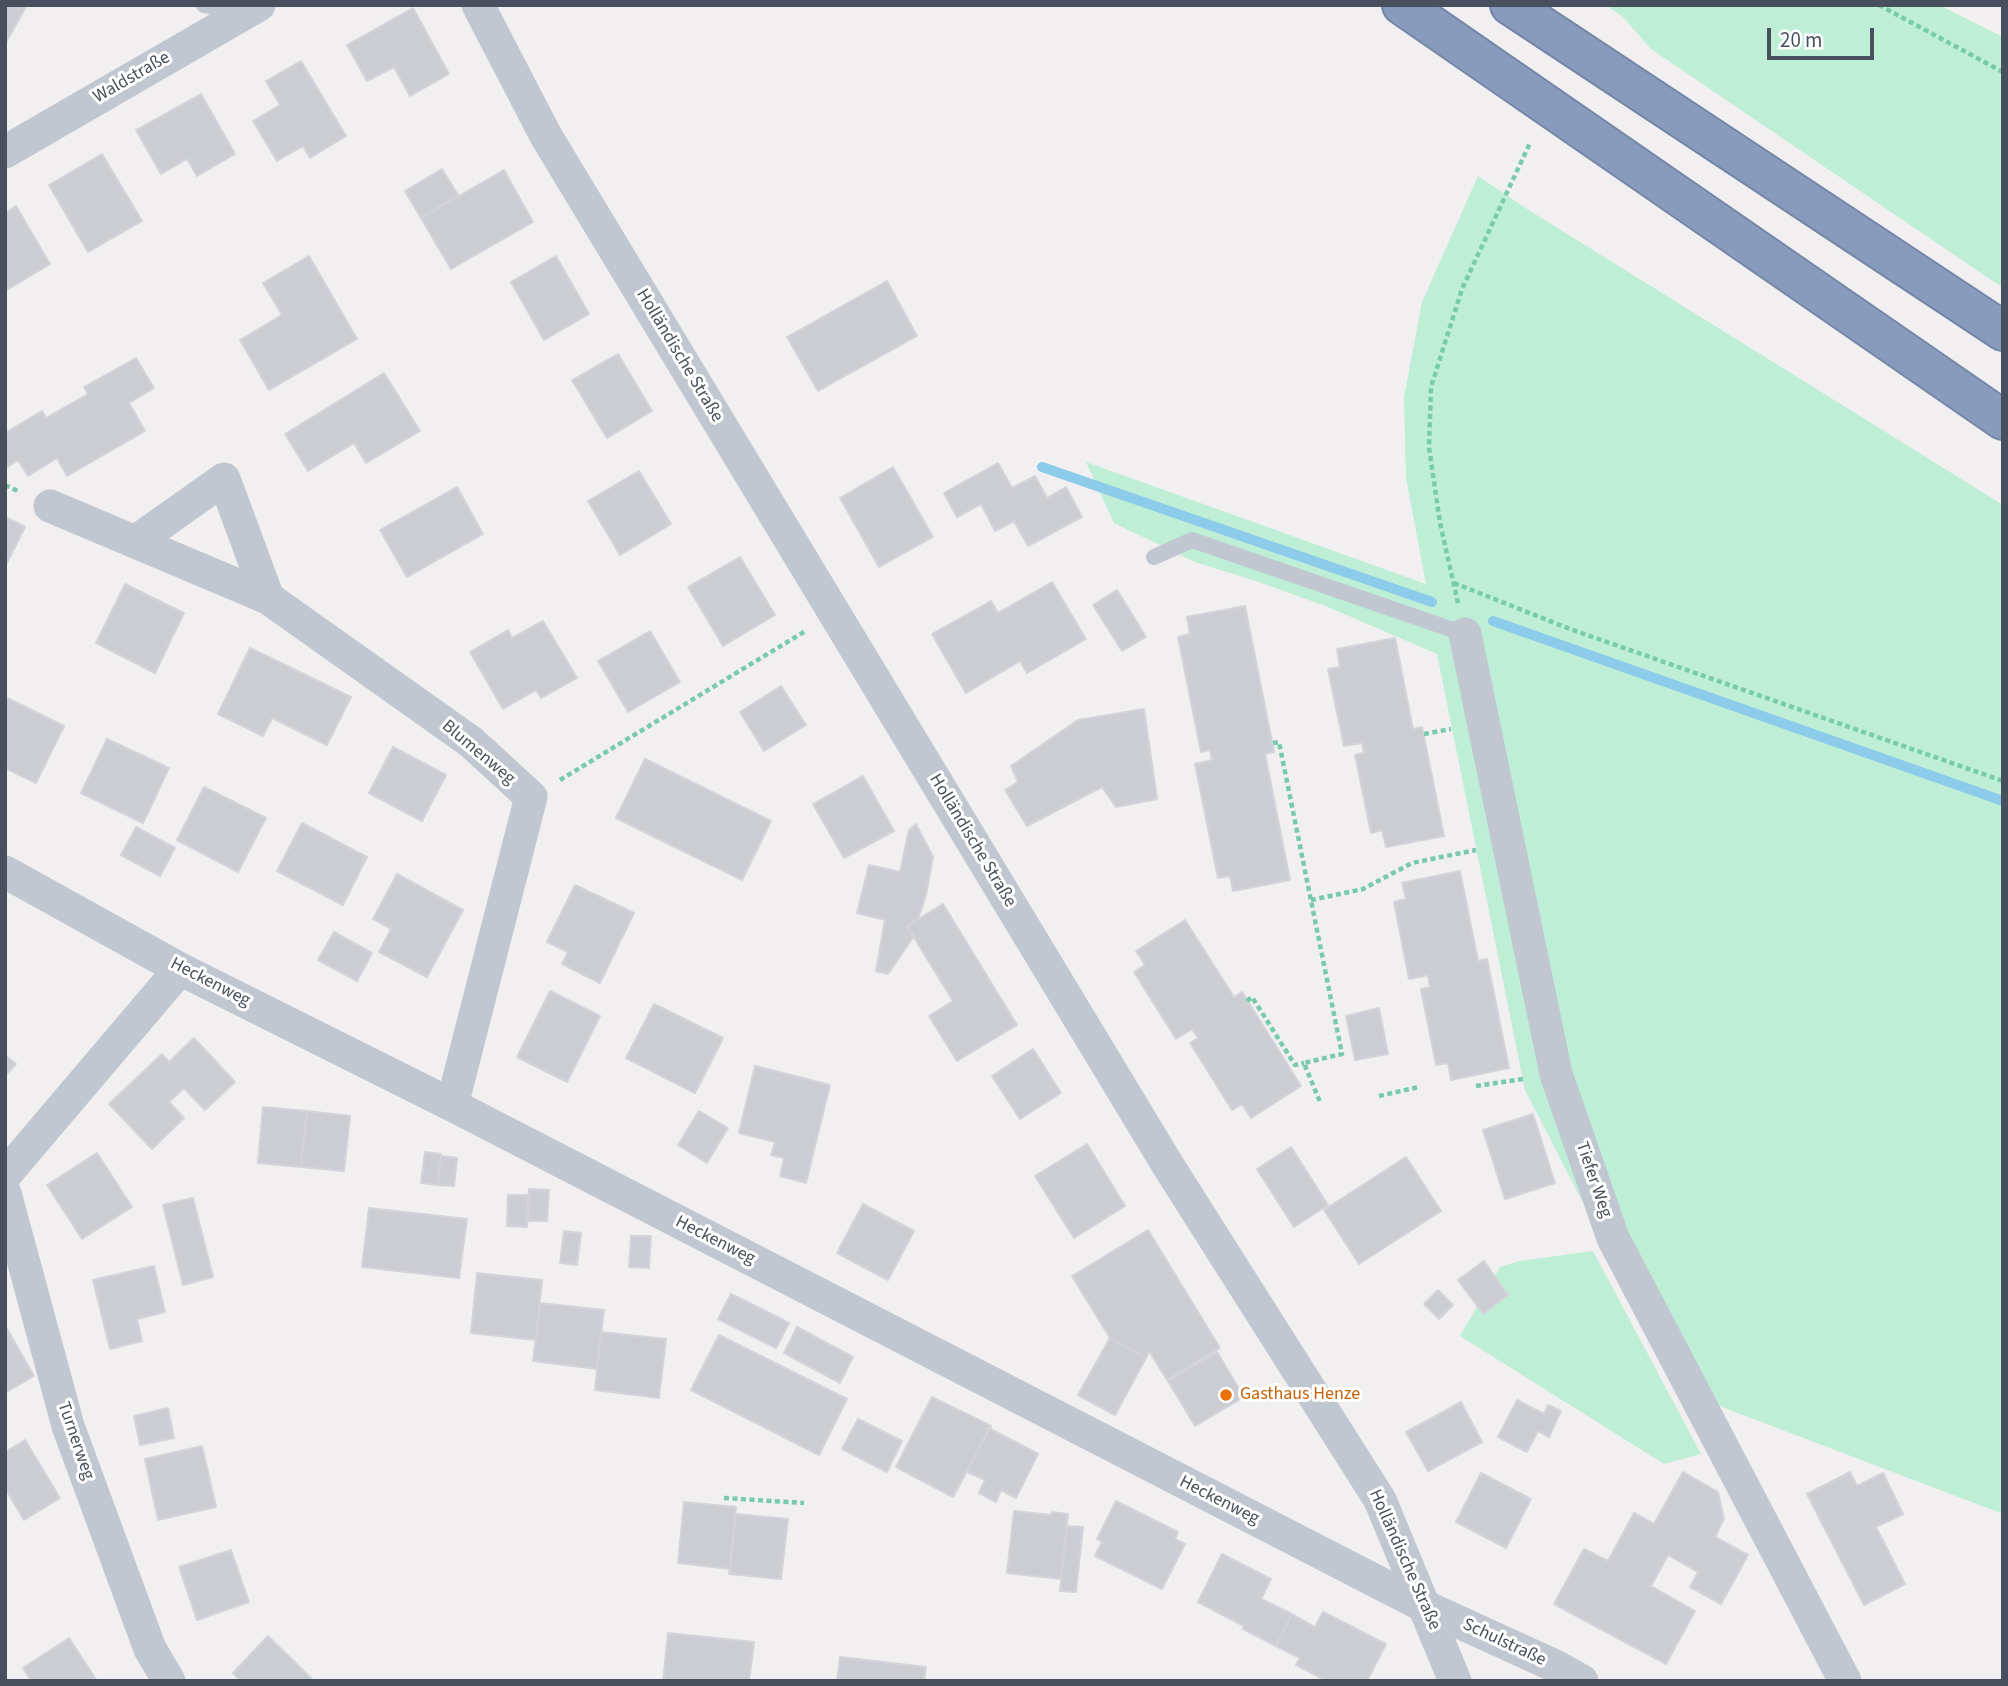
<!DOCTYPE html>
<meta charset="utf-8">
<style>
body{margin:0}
#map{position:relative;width:2008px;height:1686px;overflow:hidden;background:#f1efef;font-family:"Source Sans 3",sans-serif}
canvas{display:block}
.frame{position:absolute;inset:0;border:7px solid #47505c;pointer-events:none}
.scale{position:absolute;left:1767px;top:28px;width:107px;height:32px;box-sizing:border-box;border:4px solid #47505c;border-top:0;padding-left:9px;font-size:21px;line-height:24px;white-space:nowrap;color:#47505c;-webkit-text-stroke:5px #fff;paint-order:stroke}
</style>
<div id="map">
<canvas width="2008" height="1686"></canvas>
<div class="frame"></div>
<div class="scale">20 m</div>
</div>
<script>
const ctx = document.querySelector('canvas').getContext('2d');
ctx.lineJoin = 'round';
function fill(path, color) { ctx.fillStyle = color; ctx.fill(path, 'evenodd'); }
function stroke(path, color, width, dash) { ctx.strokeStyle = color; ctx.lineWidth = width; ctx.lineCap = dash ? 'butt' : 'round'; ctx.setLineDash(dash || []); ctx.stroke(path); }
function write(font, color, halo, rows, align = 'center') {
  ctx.font = font + ' "Source Sans 3",sans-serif'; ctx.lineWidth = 6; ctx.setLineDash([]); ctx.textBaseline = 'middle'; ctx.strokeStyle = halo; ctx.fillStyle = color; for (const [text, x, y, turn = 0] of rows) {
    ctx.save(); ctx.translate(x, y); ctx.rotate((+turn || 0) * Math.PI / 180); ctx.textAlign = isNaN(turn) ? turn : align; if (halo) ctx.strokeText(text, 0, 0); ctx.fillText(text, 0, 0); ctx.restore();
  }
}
fill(new Path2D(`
 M1606 5H1939L2003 37V288L1651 49 1623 17Z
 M1478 176 1527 209 2003 505V1514L1680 1391 1525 1090 1437 654 1328 607 1256 581 1195 562 1114 523 1086 462 1426 584 1406 478 1404 397 1422 302Z
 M1593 1251 1701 1454 1664 1464 1460 1336 1500 1267 1520 1261Z`), '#beeed6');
stroke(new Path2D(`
 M1042 467 1432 602
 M1493 621 2003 801`), '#8cccea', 10);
const building = new Path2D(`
 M5 5H27L5 44Z
 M413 8 449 74 410 96 394 67 367 81 347 45Z
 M301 61 346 136 310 158 303 146 277 161 253 121 280 105 266 81Z
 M201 94 235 154 197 176 187 159 161 174 136 130Z
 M102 154 142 221 88 252 49 185Z
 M442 169 458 195 421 218 405 191Z
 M504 170 533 222 451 269 421 218Z
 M16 206 50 264 5 291V213Z
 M309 256 357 339 269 390 240 340 282 315 263 283Z
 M556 256 589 314 544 340 511 282Z
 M887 281 917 336 818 391 787 337Z
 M618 354 652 411 607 438 572 380Z
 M136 358 154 388 129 403 145 431 67 476 57 458 28 476 18 460 6 468 5 433 42 411 46 418 88 394 84 387Z
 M384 373 420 431 366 463 354 443 308 471 285 434Z
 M998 463 1012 488 1035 476 1047 498 1066 487 1082 517 1028 546 1014 521 995 531 981 504 957 517 944 493Z
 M893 467 933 537 879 567 840 498Z
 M639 471 671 524 620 555 588 501Z
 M457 487 483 534 407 577 380 530Z
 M5 517 25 527 5 567Z
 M740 557 775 615 723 646 688 587Z
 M1052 582 1086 639 1027 673 1020 661 966 693 932 634 991 601 998 613Z
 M125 584 184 613 155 673 96 643Z
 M1117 590 1146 637 1122 651 1093 605Z
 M1245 606 1274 752 1265 754 1290 880 1233 891 1230 876 1218 878 1195 764 1212 760 1210 750 1201 752 1178 637 1190 634 1187 617Z
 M543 621 577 678 541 698 536 690 503 709 470 652 508 630 512 638Z
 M650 631 680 682 628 712 598 661Z
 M1395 638 1413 729 1422 727 1444 836 1386 847 1382 830 1371 833 1355 755 1364 753 1362 743 1344 746 1328 669 1340 667 1337 649Z
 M250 648 351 697 327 745 272 718 263 736 218 714Z
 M781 686 806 725 764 751 740 712Z
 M5 697 64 726 36 783 5 768Z
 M1144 709 1157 799 1116 807 1102 787 1027 826 1005 790 1018 782 1011 766 1078 720Z
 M107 739 169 768 143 823 81 793Z
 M393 747 446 775 422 821 369 793Z
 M645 759 771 821 742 880 616 818Z
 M863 776 894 831 844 858 813 804Z
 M204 787 266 818 238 872 177 840Z
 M302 823 367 857 343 905 277 871Z
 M916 824 933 857 926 895 918 919 907 926 914 936 888 974 876 971 885 920 857 913 869 865 900 872 909 830Z
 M136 827 175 848 160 876 121 855Z
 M1460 871 1478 961 1487 959 1509 1068 1451 1080 1448 1063 1436 1065 1421 989 1430 987 1428 975 1409 979 1394 902 1406 899 1402 883Z
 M397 874 463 910 427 977 379 952 391 929 373 919Z
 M575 885 634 913 600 983 562 964 568 952 547 942Z
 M943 904 1017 1025 957 1061 929 1016 953 1001 907 926Z
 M1185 920 1234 997 1242 992 1301 1086 1251 1118 1242 1104 1232 1110 1190 1043 1198 1038 1192 1029 1176 1039 1134 972 1145 965 1136 951Z
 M334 932 372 953 357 981 318 960Z
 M550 991 600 1016 567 1082 517 1057Z
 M654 1004 723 1038 695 1093 626 1058Z
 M1379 1008 1388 1054 1355 1060 1346 1016Z
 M194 1038 235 1082 205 1110 184 1088 169 1102 184 1118 152 1149 109 1104 162 1054 169 1062Z
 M1033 1049 1061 1093 1020 1119 992 1076Z
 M5 1055 16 1064 5 1076Z
 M755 1066 830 1085 806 1183 780 1176 784 1158 771 1155 775 1142 739 1133Z
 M263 1107 307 1111 301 1167 258 1163Z
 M307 1111 350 1116 344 1171 301 1167Z
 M699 1111 728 1128 707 1163 678 1145Z
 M1533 1114 1555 1183 1505 1199 1483 1130Z
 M1087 1144 1125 1206 1074 1238 1035 1176Z
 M1291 1147 1328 1205 1294 1227 1257 1169Z
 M425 1152 441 1154 438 1185 421 1183Z
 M97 1153 132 1207 82 1239 47 1185Z
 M441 1156 457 1158 454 1186 438 1185Z
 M1406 1157 1441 1211 1359 1264 1324 1210Z
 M529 1189 549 1190 547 1221H528Z
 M508 1195H528L527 1227 507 1226Z
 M193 1198 213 1277 183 1285 163 1205Z
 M863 1204 914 1231 888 1280 837 1253Z
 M369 1208 467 1219 459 1278 362 1267Z
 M1148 1230 1220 1348 1167 1380 1149 1351 1146 1358 1110 1338 1072 1276Z
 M564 1231 581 1233 577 1265 560 1263Z
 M631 1236H651L649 1268 629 1267Z
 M1484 1261 1508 1295 1483 1314 1458 1280Z
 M154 1266 165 1312 137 1319 142 1341 110 1349 93 1280Z
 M477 1273 542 1280 536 1340 471 1333Z
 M1438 1290 1453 1305 1439 1319 1424 1304Z
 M731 1294 789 1323 776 1348 718 1319Z
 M540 1303 604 1310 597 1369 533 1361Z
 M6 1327 34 1376 5 1393V1328Z
 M797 1327 853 1357 840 1383 784 1353Z
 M601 1332 666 1339 659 1398 595 1390Z
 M719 1335 847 1399 819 1455 691 1390Z
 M1110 1338 1146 1358 1115 1415 1078 1395Z
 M1217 1352 1244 1397 1195 1426 1168 1381Z
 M932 1397 991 1426 953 1497 896 1467Z
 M1517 1400 1544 1414 1548 1405 1561 1411 1549 1437 1538 1431 1527 1452 1498 1437Z
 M1461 1402 1482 1442 1428 1471 1406 1432Z
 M168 1408 174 1438 140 1445 134 1416Z
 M858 1419 902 1441 887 1472 842 1449Z
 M989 1428 1038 1454 1016 1498 1001 1490 996 1502 979 1493 985 1480 967 1472Z
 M25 1440 60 1498 24 1520 5 1488V1452Z
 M202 1446 216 1507 158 1520 145 1459Z
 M1683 1472 1718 1492 1724 1519 1715 1537 1748 1555 1721 1604 1690 1587 1698 1572 1668 1555 1651 1586 1695 1611 1666 1664 1554 1604 1584 1549 1608 1561 1634 1513 1654 1524Z
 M1850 1472 1857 1486 1883 1473 1903 1514 1876 1527 1905 1584 1864 1605 1807 1494Z
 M1481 1473 1531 1499 1506 1548 1456 1522Z
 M1116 1501 1178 1532 1175 1539 1185 1544 1162 1589 1095 1556 1102 1542 1097 1539Z
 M684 1502 736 1507 730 1569 678 1563Z
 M1014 1511 1051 1515 1052 1512 1068 1514 1061 1579 1007 1573Z
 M736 1514 788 1519 781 1579 729 1574Z
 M1067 1526 1083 1527 1076 1592 1060 1591Z
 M231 1550 249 1602 197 1620 179 1567Z
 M1222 1554 1271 1579 1261 1599 1292 1614 1276 1646 1243 1629 1244 1626 1198 1602Z
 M1323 1612 1386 1644 1367 1681H1327L1296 1665 1300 1658 1276 1646 1292 1614 1315 1627Z
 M668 1633 754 1642 749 1681H663Z
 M268 1636 312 1679 310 1681H241L233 1673Z
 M69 1638 97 1681H31L23 1668Z
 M840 1657 926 1667 924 1681H837Z`);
fill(building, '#cccdd3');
stroke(building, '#d3d4da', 2);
const highway = new Path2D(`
 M1402 5 2003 420
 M1510 5 2003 331`);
stroke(highway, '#7386a8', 42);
stroke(new Path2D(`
 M1879 5 2003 72
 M5 485 20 492
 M1454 583 1570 629 2003 781
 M1458 603 1440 523 1429 447 1431 387 1462 289 1530 143
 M1424 734 1451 729
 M1273 743 1279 742 1342 1054 1304 1063 1320 1102
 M560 780 807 630
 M1311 900 1363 889 1412 863 1476 850
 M1247 1001 1252 997 1295 1065 1304 1063
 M1476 1086 1523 1079
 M1379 1096 1419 1087
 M724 1498 804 1503`), '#77cbab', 4.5, [5, 3.5]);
stroke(new Path2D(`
 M204 5 241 11
 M1154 557 1192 540 1465 634`), '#c0c7d0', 16);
stroke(new Path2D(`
 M478 5 546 136 1169 1167 1380 1500 1455 1681
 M5 152 259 5
 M50 506 268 598 471 742 531 797 452 1105
 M135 542 224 479 268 598
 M1465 634 1556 1074 1613 1238 1845 1681
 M5 872 180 969 452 1105 1426 1607 1553 1665 1582 1681
 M5 1175 180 969
 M5 1193 68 1426 150 1649 169 1681`), '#c0c7d0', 33);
stroke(highway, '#889bbc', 38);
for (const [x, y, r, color] of [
 [1226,1395,7,"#e8710a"]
]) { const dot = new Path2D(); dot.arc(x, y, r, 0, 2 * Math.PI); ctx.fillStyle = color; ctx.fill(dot); stroke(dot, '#fff', 2.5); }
write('18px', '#47505c', '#fff', [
 ["Waldstraße",132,78,-30],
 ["Holländische Straße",679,356,59],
 ["Blumenweg",478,753,40],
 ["Holländische Straße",972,841,59],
 ["Heckenweg",210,983,27],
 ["Tiefer Weg",1593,1180,71],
 ["Heckenweg",715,1241,27],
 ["Turnerweg",75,1441,71],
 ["Heckenweg",1219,1501,27],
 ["Holländische Straße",1404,1560,66],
 ["Schulstraße",1504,1643,25]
]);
write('18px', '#c56008', '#fff', [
 ["Gasthaus Henze",1240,1395]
], 'left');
</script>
